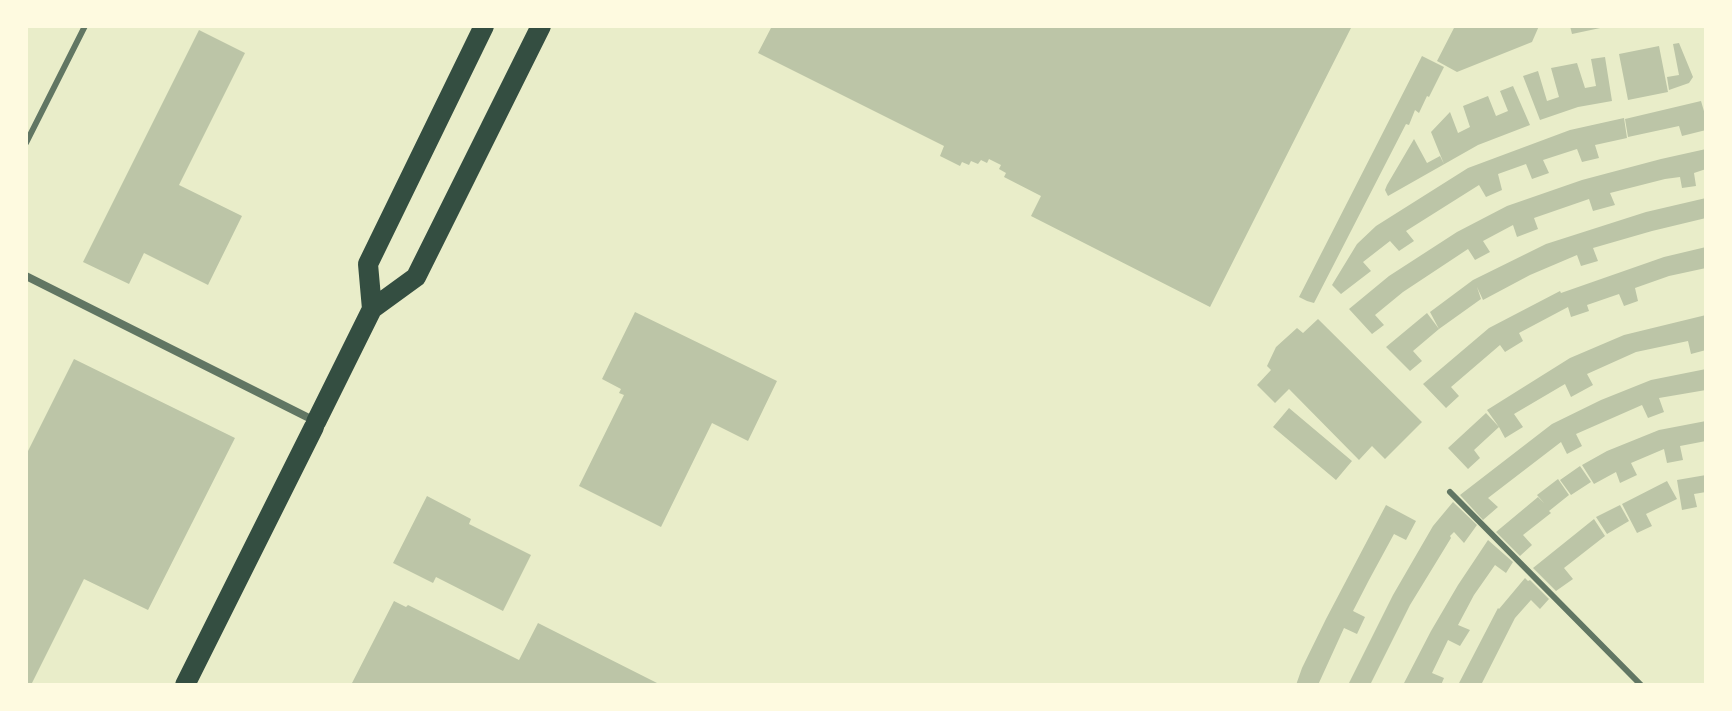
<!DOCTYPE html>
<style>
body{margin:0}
#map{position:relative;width:1732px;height:711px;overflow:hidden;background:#e9edc9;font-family:Figtree,sans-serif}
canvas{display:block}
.frame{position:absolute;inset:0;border:28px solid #fefae0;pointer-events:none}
</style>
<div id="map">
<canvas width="1732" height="711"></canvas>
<div class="frame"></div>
</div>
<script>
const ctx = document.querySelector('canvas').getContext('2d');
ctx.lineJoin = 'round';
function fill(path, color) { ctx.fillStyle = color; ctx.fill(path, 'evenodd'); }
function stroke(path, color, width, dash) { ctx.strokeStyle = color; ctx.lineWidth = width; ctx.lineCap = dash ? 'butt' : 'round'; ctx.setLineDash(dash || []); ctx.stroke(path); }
fill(new Path2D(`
 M772 26H1352L1210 307 1031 216 1041 196 1004 177 1006 173 999 169 1001 165 989 159 987 163 981 160 978 164 971 161 969 165 962 162 960 166 940 156 944 146 758 53Z
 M1455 26H1539L1532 42 1457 72 1437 61Z
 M1570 26H1605V27L1572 34Z
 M199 30 245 53 179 185 242 216 208 285 144 253 129 284 83 262Z
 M1679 43 1693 77 1689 83 1669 90 1667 77 1679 75 1673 44Z
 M1659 46 1668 92 1628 100 1619 54Z
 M1422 56 1444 67 1429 97 1427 96 1419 113 1415 110 1409 125 1406 124 1314 303 1307 301 1299 297Z
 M1605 57 1612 101 1578 107 1540 120 1523 76 1538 71 1547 101 1559 97 1551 68 1577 63 1585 88 1596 86 1591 59Z
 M1513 86 1530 125 1478 145 1388 196 1385 190 1387 185 1414 139 1427 163 1440 156 1444 164 1431 132 1450 112 1458 133 1470 127 1463 106 1488 96 1496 116 1508 111 1500 91Z
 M1701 101 1706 118V130L1682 136 1679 126 1628 137 1625 119Z
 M1624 118 1627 138 1595 145 1599 158 1582 162 1577 149 1543 160 1549 173 1532 179 1526 164 1498 174 1502 190 1486 197 1479 185 1406 231 1414 241 1399 251 1390 241 1363 262 1371 271 1341 294 1332 285 1357 244 1376 226 1468 168 1570 130Z
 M1706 149V169L1694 173 1696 186 1682 188 1680 177 1665 179 1610 193 1615 205 1593 211 1589 199 1534 218 1538 229 1517 237 1513 225 1483 241 1490 252 1475 260 1468 249 1403 292 1375 315 1384 325 1372 334 1349 309 1389 276 1457 232 1507 206 1582 180 1661 159Z
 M1706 198V218L1652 231 1593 248 1598 261 1581 266 1577 255 1530 275 1483 300 1477 287 1481 299 1439 329 1430 312 1473 280 1546 244 1646 212Z
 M1706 247V268L1669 276 1635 288 1638 301 1624 306 1619 294 1587 305 1589 311 1571 317 1568 307 1519 333 1523 341 1505 352 1500 345 1451 387 1459 396 1446 408 1423 384 1489 328 1560 291 1561 293 1664 257Z
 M635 312 777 381 748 441 712 423 661 527 579 486 624 395 619 393 621 389 602 379Z
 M1427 313 1439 329 1413 351 1422 361 1410 371 1386 347Z
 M1706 315V350L1691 354 1688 341 1636 352 1587 374 1593 385 1571 397 1565 384 1514 414 1523 427 1505 438 1499 427 1474 450 1480 458 1468 469 1448 448 1486 413 1499 427 1487 410 1570 358 1624 335Z
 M1318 319 1422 422 1385 459 1372 446 1359 460 1289 389 1275 403 1257 385 1271 370 1267 366 1276 347 1297 328 1303 333Z
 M74 359 235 438 148 610 84 579 31 685H26V455Z
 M1706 369V390L1659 398 1664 412 1648 418 1642 405 1576 434 1582 446 1567 454 1561 442 1488 498 1498 507 1483 520 1460 495 1552 424 1601 400 1651 380Z
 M1289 408 1352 461 1336 480 1273 427Z
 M1706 421V441L1680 446 1683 460 1667 463 1664 449 1631 463 1637 475 1620 483 1616 472 1594 484 1582 465 1607 451 1659 430Z
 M1580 466 1591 482 1571 495 1560 480Z
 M1706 475V492L1694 494 1697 507 1682 510 1677 480Z
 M1558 479 1569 495 1549 511 1551 513 1523 535 1532 545 1520 556 1496 532 1538 497 1544 503 1537 495Z
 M1667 481 1677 499 1646 514 1652 526 1637 533 1622 504Z
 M427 496 471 519 469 524 531 555 503 611 436 577 433 583 393 563Z
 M1453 502 1477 525 1464 543 1454 532 1450 536 1451 538 1410 605 1370 685H1348L1393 595 1433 526Z
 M1386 505 1416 521 1406 540 1394 534 1369 580 1353 611 1365 617 1357 634 1344 628 1318 685H1296L1302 668 1326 619Z
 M1620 505 1629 521 1607 534 1596 517Z
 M1594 519 1605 536 1564 568 1573 579 1556 591 1533 568Z
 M1488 540 1513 562 1506 573 1495 565 1474 595 1458 625 1470 630 1460 646 1448 640 1432 673 1444 678 1441 685H1403L1431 631 1458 585Z
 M1525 578 1528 581 1530 580 1549 599 1540 609 1531 600 1515 618 1481 685H1458L1498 608 1499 609Z
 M394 601 406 607 408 605 519 660 538 623 661 685H351Z`), '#bcc5a7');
stroke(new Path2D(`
 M26 143 85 26
 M1450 492 1641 685`), '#617663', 6);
stroke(new Path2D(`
 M26 276 315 421`), '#617663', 8);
stroke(new Path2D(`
 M372 309 368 264 484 26
 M316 422 372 309 416 277 541 26
 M185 685 314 427`), '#344e41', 20);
</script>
